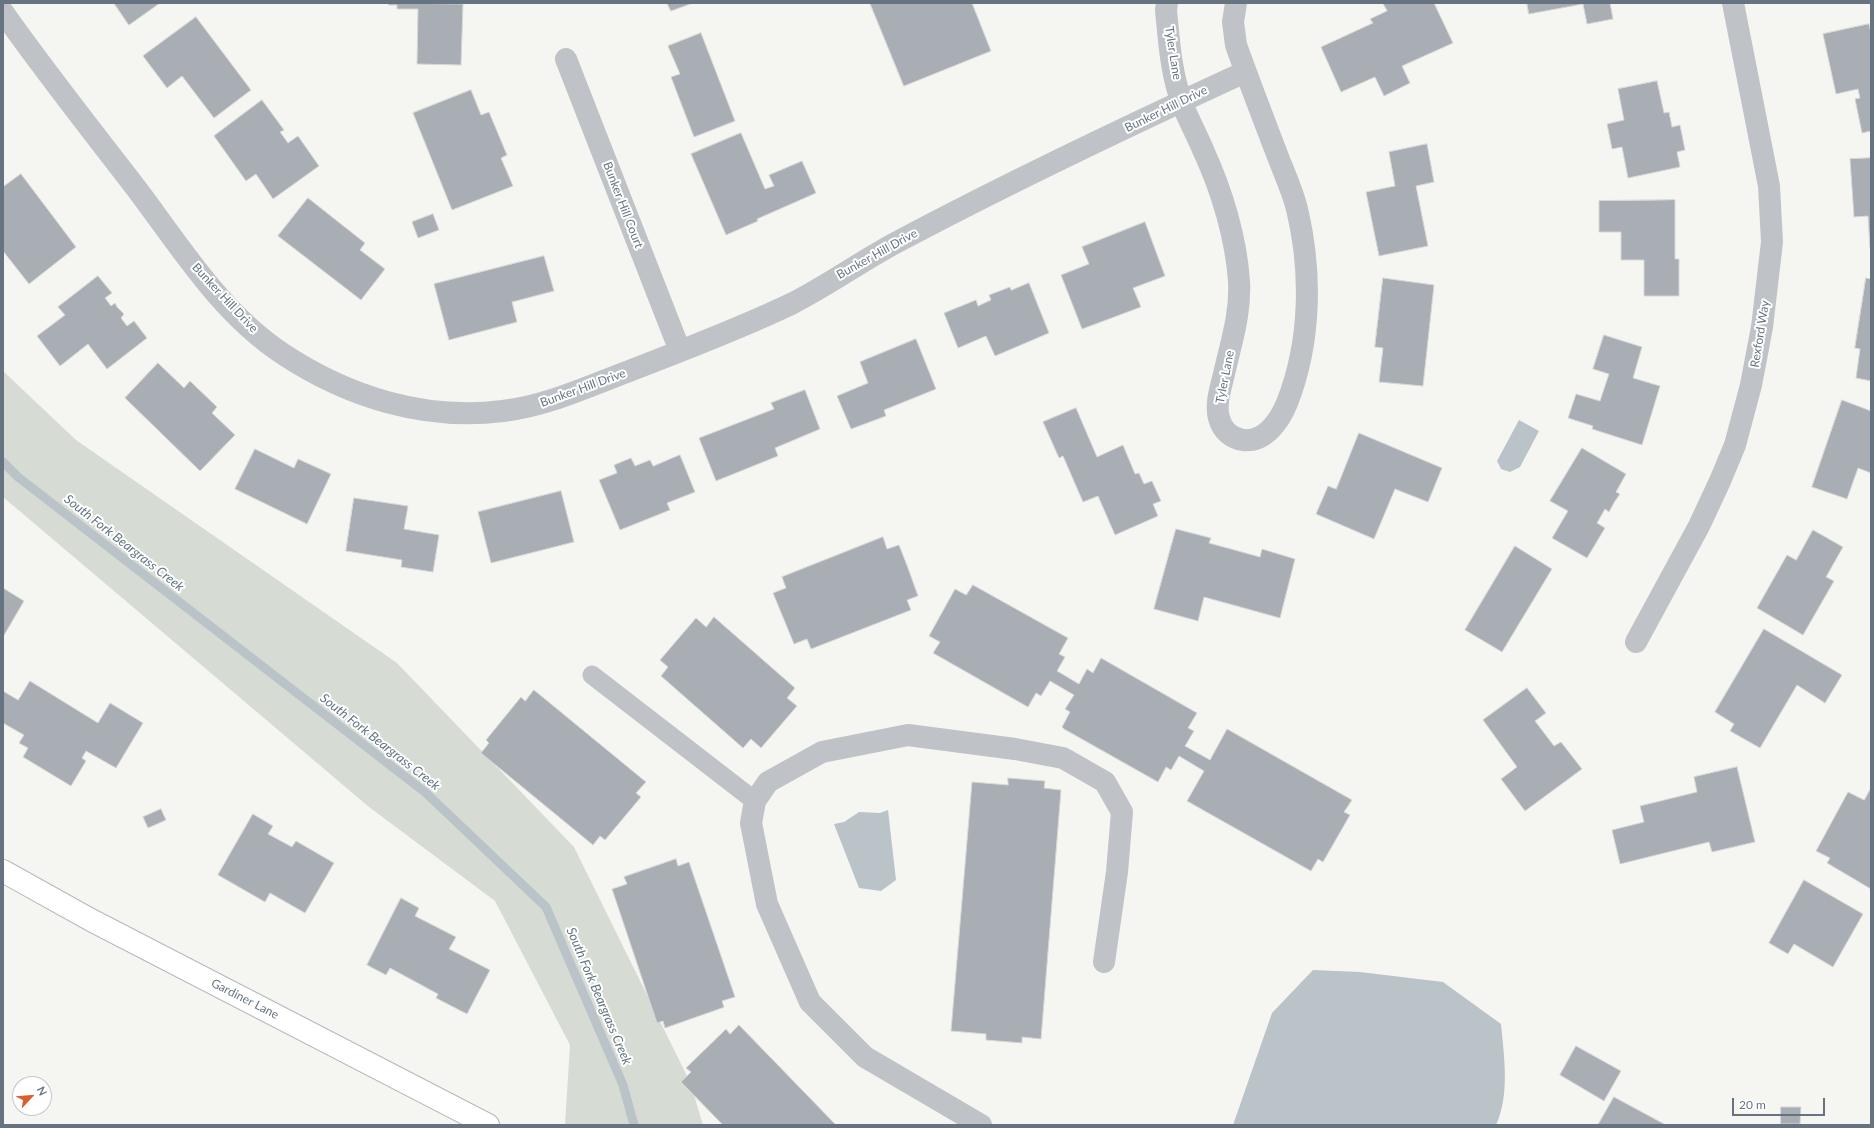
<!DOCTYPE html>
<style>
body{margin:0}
#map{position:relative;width:1874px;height:1128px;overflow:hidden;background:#f5f6f2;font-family:Lato,sans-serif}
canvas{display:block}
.frame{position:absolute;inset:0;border:4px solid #667482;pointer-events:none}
.north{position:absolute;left:12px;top:1076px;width:40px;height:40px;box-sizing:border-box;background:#fff;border:1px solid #c2c7cd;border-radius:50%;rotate:64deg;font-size:11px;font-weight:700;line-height:16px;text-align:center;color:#667482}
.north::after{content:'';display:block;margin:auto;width:14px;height:18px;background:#db5f2d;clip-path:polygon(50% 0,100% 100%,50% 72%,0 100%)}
.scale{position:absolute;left:1732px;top:1098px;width:93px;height:18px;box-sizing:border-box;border:2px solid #667482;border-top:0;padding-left:5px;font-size:12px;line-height:14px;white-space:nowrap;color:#667482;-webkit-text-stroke:3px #fff;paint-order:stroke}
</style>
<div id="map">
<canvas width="1874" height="1128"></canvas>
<div class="frame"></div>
<div class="north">N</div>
<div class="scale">20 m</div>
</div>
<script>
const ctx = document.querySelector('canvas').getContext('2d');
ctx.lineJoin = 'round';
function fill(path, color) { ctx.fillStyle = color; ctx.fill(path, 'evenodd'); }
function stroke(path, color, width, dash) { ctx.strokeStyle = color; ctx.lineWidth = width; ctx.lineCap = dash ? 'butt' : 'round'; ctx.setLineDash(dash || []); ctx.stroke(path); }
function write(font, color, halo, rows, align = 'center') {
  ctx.font = font + ' Lato,sans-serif'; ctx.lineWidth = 4; ctx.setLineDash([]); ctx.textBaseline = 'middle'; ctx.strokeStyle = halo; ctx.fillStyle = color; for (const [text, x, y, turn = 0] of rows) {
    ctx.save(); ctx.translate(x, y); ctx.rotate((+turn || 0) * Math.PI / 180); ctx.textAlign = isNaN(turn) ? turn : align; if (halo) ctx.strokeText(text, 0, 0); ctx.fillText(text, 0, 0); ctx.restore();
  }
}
fill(new Path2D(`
 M3 371 76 440 397 663 574 847 690 1082 703 1125H565L570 1045 495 901 369 807 3 497Z`), '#d6dcd4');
fill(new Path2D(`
 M1519 420 1539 431 1520 467 1510 472 1501 469 1497 461Z
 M888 810 896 880 881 891 859 888 834 824 844 822 859 812 880 813Z
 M1313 970 1360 972 1443 982 1501 1024C1504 1056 1510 1095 1496 1125H1233L1272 1013Z`), '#b9c3c8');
stroke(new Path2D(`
 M3 462 18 477 426 793 546 907 623 1085 634 1125`), '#b9c3c8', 9);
const building = new Path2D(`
 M114 3H160L129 25Z
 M389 3 463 4 461 65 417 64 418 9H397V5H389Z
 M667 3H693L671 11Z
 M870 3H972L991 51 904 86Z
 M1383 3H1434L1453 43 1402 66 1410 83 1384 96 1375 77 1341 92 1321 47 1373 23 1370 19 1387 11Z
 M1527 3H1610L1613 19 1587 24 1583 4 1529 14Z
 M196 17 251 90 214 118 182 76 167 88 143 56Z
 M1869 24 1871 33V131L1862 133 1855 99 1860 98 1858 89 1836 94 1823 34Z
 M701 33 735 121 694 137 671 77 680 74 668 46Z
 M1657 81 1664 113 1669 112 1672 127 1680 125 1685 150 1677 152 1680 167 1628 178 1622 147 1612 149 1607 124 1624 120 1618 89Z
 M471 90 481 115 489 112 507 155 501 158 513 186 452 210 413 113Z
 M262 100 284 130 280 132 288 143 298 136 319 166 273 199 256 174 246 181 214 136Z
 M741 133 765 189 774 186 769 175 802 161 816 193 757 219 758 221 726 235 691 154Z
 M1427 144 1434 182 1416 186 1428 246 1379 256 1366 192 1395 186 1389 152Z
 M1871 158V248H1870L1868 216 1854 217 1850 159Z
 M21 174 76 247 29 284 3 251V187Z
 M308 198 365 243 360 250 385 269 361 300 278 236Z
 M1675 200V259H1679V296H1644V260H1621V232H1599V201Z
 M433 214 439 230 418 238 412 222Z
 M1145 222 1165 276 1133 288 1141 307 1082 329 1061 275 1089 264 1082 247Z
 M544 256 554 291 512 302 517 322 449 340 434 284Z
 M98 276 112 293 105 298 111 306 115 303 117 307 124 314 121 318 127 326 134 321 147 338 107 369 88 344 60 366 37 336 65 315 58 307Z
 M1383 278 1434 285 1423 386 1379 382 1383 348 1375 347Z
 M1866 278 1871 279V381L1856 378 1860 349 1855 348Z
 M1029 283 1049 333 995 356 986 336 958 348 944 313 976 300 978 306 991 300 989 295 1010 287 1011 290Z
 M1604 335 1642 347 1633 378 1660 386 1642 445 1592 429 1593 426 1568 418 1576 394 1600 401 1609 374 1593 369Z
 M916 339 936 389 884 410 886 416 851 429 837 396 868 383 860 362Z
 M158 363 184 388 190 381 217 407 212 413 235 435 200 471 125 398Z
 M805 390 820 429 775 448 778 456 716 481 699 438 774 409 771 403Z
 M1842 400 1871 411V473L1858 468 1847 499 1812 487Z
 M1076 408 1097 457 1123 445 1135 474 1139 473 1144 484 1152 481 1161 501 1153 504 1158 516 1115 535 1098 496 1083 502 1063 456 1059 458 1043 422Z
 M1359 433 1442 468 1428 502 1395 489 1374 539 1316 514 1328 486 1336 489Z
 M1582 448 1626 474 1616 492 1620 494 1615 501 1609 512 1605 509 1597 523 1605 528 1587 558 1552 538 1568 511 1550 501Z
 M255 449 294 468 298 459 331 474 307 524 235 489Z
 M680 455 695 492 667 503 670 510 620 530 599 480 617 473 614 465 631 458 635 466 650 460 653 466Z
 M561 491 574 542 491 563 478 512Z
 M354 498 408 506 404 529 439 535 433 572 401 567 402 560 346 551Z
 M1176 529 1211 538 1209 543 1260 557 1262 549 1295 559 1280 618 1204 597 1198 621 1154 609Z
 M1813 530 1843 547 1826 577 1834 581 1803 635 1757 608 1787 555 1796 560Z
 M883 537 887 549 899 545 908 568 918 596 907 600 911 610 811 649 807 639 794 644 773 593 786 588 782 577Z
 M1515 546 1552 569 1502 652 1465 630Z
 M973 585 1068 638 1059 654 1065 657 1057 671 1079 684 1087 669 1093 673 1101 658 1197 713 1188 728 1194 731 1185 746 1210 760 1227 729 1352 800 1344 812 1350 815 1323 862 1318 859 1311 871 1187 801 1204 771 1179 756 1171 770 1166 767 1158 782 1064 729 1062 727 1070 712 1065 709 1074 695 1050 681 1041 696 1036 693 1028 707 933 653 940 642 929 636 955 589 966 595Z
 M3 588 24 601 3 637Z
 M714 617 795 688 787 698 797 706 761 748 751 739 743 748 661 676 668 667 660 660 696 618 706 627Z
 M1764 629 1842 675 1825 703 1797 685 1760 748 1730 731 1734 724 1715 712Z
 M30 681 98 723 110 703 143 723 116 768 86 751 82 758 86 761 71 786 23 757 28 748 19 743 24 735 3 723V691L18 700Z
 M1527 688 1546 713 1535 721 1554 746 1561 742 1582 769 1525 811 1501 779 1517 767 1483 720Z
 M534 690 646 782 636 793 641 797 605 840 600 836 593 845 481 753 489 743 486 740 521 697 525 701Z
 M1737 767 1755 842 1712 852 1709 842 1620 864 1612 830 1644 822 1640 806 1697 792 1694 777Z
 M1008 778 1045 781 1044 788 1061 790 1041 1039 1022 1037V1043L986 1040V1034L951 1031 972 782 1008 785Z
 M1871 788V889L1827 863 1830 858 1816 851 1848 792 1864 800Z
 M161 809 166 820 148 828 143 817Z
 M253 814 273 826 268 834 292 847 296 841 334 863 305 913 270 893 265 902 218 875Z
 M676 859 678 866 689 862 735 997 722 1001 724 1007 722 1008 665 1028 663 1021 657 1023 612 889 627 884 624 877Z
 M1804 880 1863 914 1833 967 1794 944 1788 954 1769 943Z
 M401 898 419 908 415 916 456 937 449 949 490 970 467 1014 436 998 438 994 390 968 386 975 367 965Z
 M739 1025 836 1125H723L681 1082 691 1072 686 1068 726 1029 730 1034Z
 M1576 1046 1621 1071 1604 1101 1560 1075Z
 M1614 1097 1666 1125H1598Z
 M1781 1107H1801L1800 1124H1781Z`);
fill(building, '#a8aeb4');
stroke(building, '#d7d7d5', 1);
const secondary = new Path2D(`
 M3 871 91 920 488 1125`);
stroke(secondary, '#b4b8bc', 24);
stroke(new Path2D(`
 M592 675 755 801`), '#bfc2c6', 19);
stroke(new Path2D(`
 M1167 3 1166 10C1169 41 1171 74 1182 103 1188 119 1197 135 1204 152 1222 191 1236 238 1239 281 1241 313 1231 343 1224 374 1221 387 1215 404 1219 418 1222 430 1231 438 1243 440 1265 443 1280 420 1287 403 1311 342 1312 272 1297 209 1293 193 1286 177 1280 162 1265 123 1250 84 1236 45L1233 22 1236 3
 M3 12C46 73 93 132 139 192 181 248 222 314 283 354 348 397 425 421 503 411 545 406 585 388 624 373 680 351 737 330 791 304 829 285 864 259 901 240 1014 180 1130 125 1245 72
 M566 59 680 351
 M1636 642 1699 526 1720 481 1735 445 1751 385 1762 327 1772 242 1769 186 1733 3
 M981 1125 865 1057 810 1002 767 904 751 823 755 801 768 782 822 752 908 735 1015 749 1063 758 1105 782 1122 812 1117 872 1104 962`), '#bfc2c6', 22);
stroke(secondary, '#fff', 22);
write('12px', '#667482', '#fff', [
 ["Tyler Lane",1173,53,81],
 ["Bunker Hill Drive",1166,109,-26],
 ["Bunker Hill Court",623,205,69],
 ["Bunker Hill Drive",877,254,-29],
 ["Bunker Hill Drive",225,298,47],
 ["Rexford Way",1760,334,-81],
 ["Tyler Lane",1225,377,-79],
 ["Bunker Hill Drive",583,388,-20],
 ["Gardiner Lane",245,999,27]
]);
write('italic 13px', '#62757f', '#fff', [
 ["South Fork Beargrass Creek",124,543,38],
 ["South Fork Beargrass Creek",380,742,38],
 ["South Fork Beargrass Creek",599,996,67]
]);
</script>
